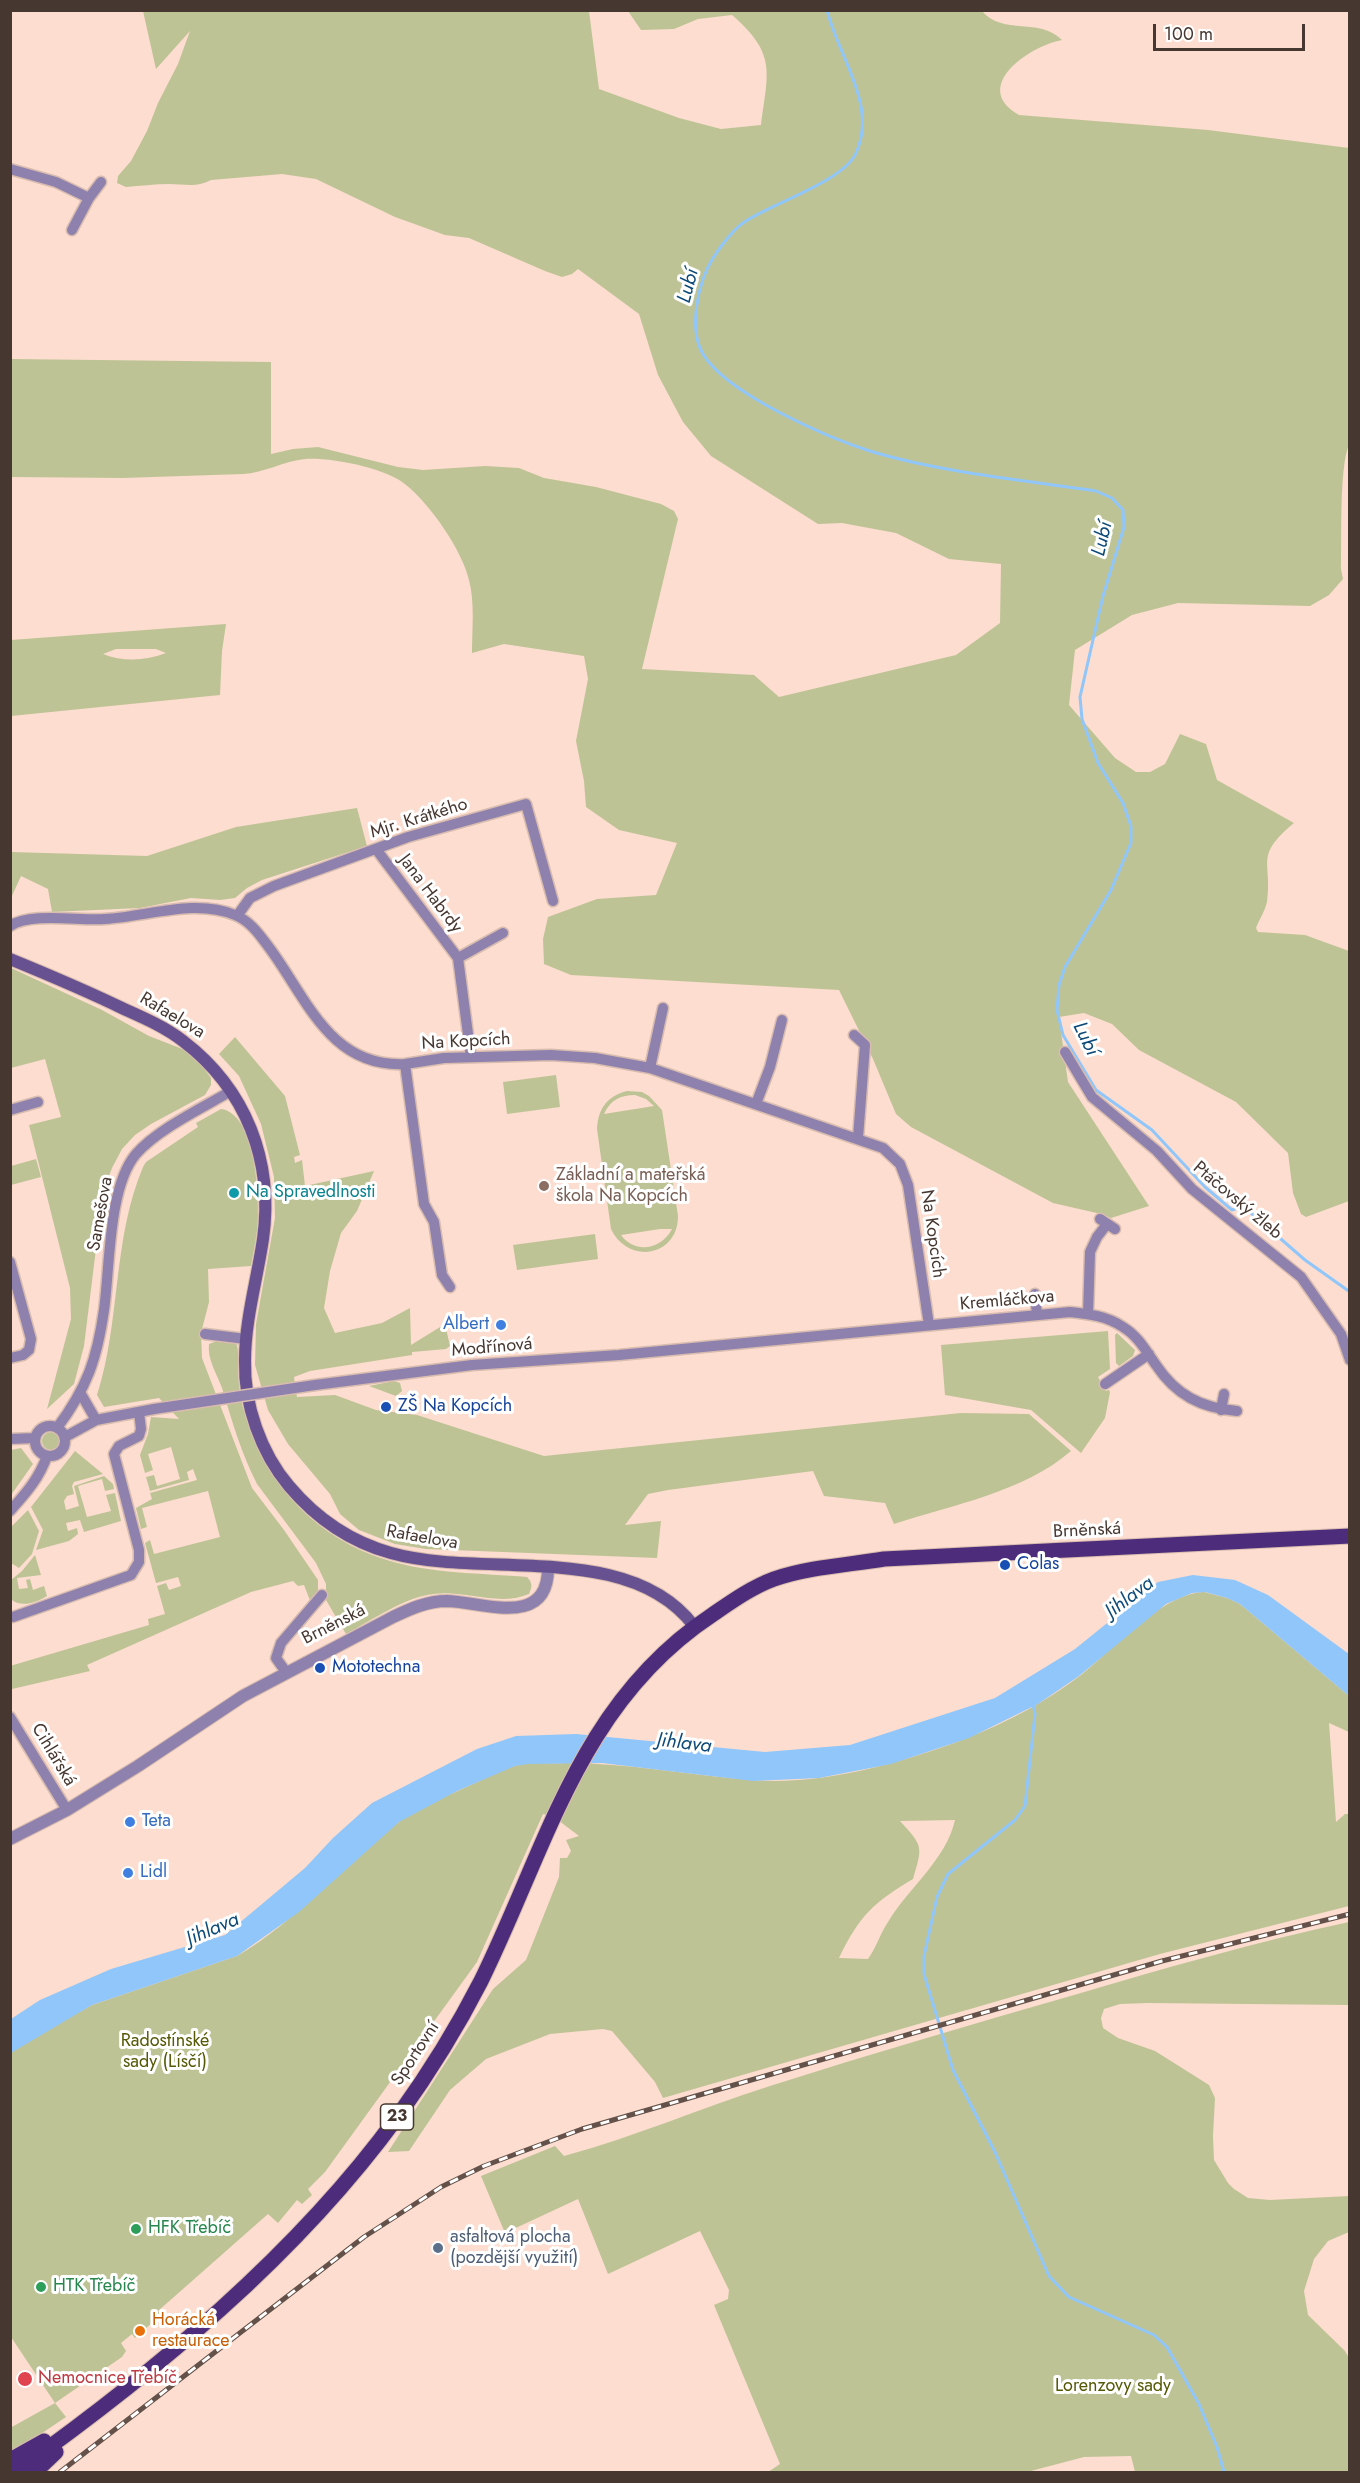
<!DOCTYPE html>
<meta charset="utf-8">
<style>
body{margin:0}
#map{position:relative;width:1360px;height:2483px;overflow:hidden;background:#fcddcf;font-family:Jost,sans-serif}
canvas{display:block}
.frame{position:absolute;inset:0;border:12px solid #463730;pointer-events:none}
.scale{position:absolute;left:1153px;top:24px;width:152px;height:27px;box-sizing:border-box;border:3px solid #463730;border-top:0;padding-left:8px;font-size:18px;line-height:21px;white-space:nowrap;color:#463730;-webkit-text-stroke:4px #fff;paint-order:stroke}
</style>
<div id="map">
<canvas width="1360" height="2483"></canvas>
<div class="frame"></div>
<div class="scale">100 m</div>
</div>
<script>
const ctx = document.querySelector('canvas').getContext('2d');
ctx.lineJoin = 'round';
function fill(path, color) { ctx.fillStyle = color; ctx.fill(path, 'evenodd'); }
function stroke(path, color, width, dash) { ctx.strokeStyle = color; ctx.lineWidth = width; ctx.lineCap = dash ? 'butt' : 'round'; ctx.setLineDash(dash || []); ctx.stroke(path); }
function write(font, color, halo, rows, align = 'center') {
  ctx.font = font + ' Jost,sans-serif'; ctx.lineWidth = 6; ctx.setLineDash([]); ctx.textBaseline = 'middle'; ctx.strokeStyle = halo; ctx.fillStyle = color; for (const [text, x, y, turn = 0] of rows) {
    ctx.save(); ctx.translate(x, y); ctx.rotate((+turn || 0) * Math.PI / 180); ctx.textAlign = isNaN(turn) ? turn : align; if (halo) ctx.strokeText(text, 0, 0); ctx.fillText(text, 0, 0); ctx.restore();
  }
}
fill(new Path2D(`
 M143 11H589L599 89 679 118 721 129 761 125C768 72 777 54 732 15L698 19 674 29 641 30 628 11H982C1003 36 1040 17 1062 40 1029 46 970 87 1019 115L1208 130 1349 148 1350 443C1339 461 1342 543 1341 569L1343 579 1329 595 1310 606 1178 603 1132 615 1075 650 1069 705 1115 758 1136 772H1150L1165 764 1180 734 1206 744 1217 780 1294 823C1253 857 1273 861 1267 902 1265 911 1259 920 1256 928L1258 932 1305 935 1349 951V1201L1306 1217 1301 1214 1293 1193 1288 1153 1236 1102 1139 1050 1112 1024 1084 1013 1059 1017 1068 1082 1149 1206 1111 1218 1101 1214 1053 1203 911 1127 896 1114 873 1059 839 990 571 975 544 964 543 939 548 917 597 899 656 895 677 843 619 830 586 807 584 781 576 741 588 679 584 656 504 644 472 653C472 629 475 603 469 580 462 550 430 504 406 485 387 468 330 457 305 459 284 461 264 473 243 474L123 478 11 477V359L271 362V454L293 449 318 447 398 467 423 470 485 466 519 468 544 478 596 487 661 504 674 511 678 519 642 669 754 675 779 697 956 655 1000 623 1001 564 949 559 896 533 842 523 818 524 711 456 683 422 658 375 639 314 578 269 572 274 562 277 545 271 469 238 445 235 395 217 316 179 282 174 211 180C196 188 184 184 169 184 154 184 140 186 126 187L117 183 118 176 131 161 147 131 158 103 178 64 190 31 156 69Z
 M226 624 222 651 220 695 11 716V640ZM116 649H156L166 653C146 661 123 662 103 654Z
 M357 808 367 846 262 880 247 888 235 898 220 900 191 898 140 908 52 912 48 889 21 876 11 898V852L147 856 236 827Z
 M11 968 102 1010 149 1036 185 1050 203 1067 211 1078V1085L205 1095 151 1124 135 1135 122 1149 112 1168 103 1192 84 1346 74 1384 47 1409 71 1319 70 1288 29 1125 61 1117 45 1059 11 1068Z
 M235 1037 285 1096 300 1155 294 1157 295 1163 302 1160 305 1186 374 1171 357 1211 341 1233 330 1271 324 1308 335 1333 382 1323 410 1308 411 1345 445 1324 450 1346 446 1349 412 1352V1355L310 1371 294 1377 297 1397 335 1395 376 1410 417 1415 544 1456 961 1413 1029 1414 1071 1451C1024 1492 952 1505 894 1524L885 1503 824 1496 813 1471 668 1490 648 1494 625 1525 661 1521 657 1558 426 1549 395 1544 359 1530 340 1514 330 1494 288 1444 268 1410 255 1365 256 1324 275 1218 274 1177 261 1124 239 1076 219 1054Z
 M556 1075 560 1107 507 1114 503 1082Z
 M627 1091 642 1092 649 1096 662 1110 678 1216C678 1257 628 1265 611 1229L597 1129C598 1109 607 1096 627 1091ZM635 1095 646 1099 654 1106 604 1114C610 1100 621 1095 635 1095ZM660 1229H672C661 1250 635 1254 621 1235Z
 M221 1109C254 1113 259 1189 258 1215 258 1232 254 1249 251 1266L208 1269 209 1302 201 1333 202 1358 252 1488 284 1530 318 1580V1594L311 1603 304 1585 298 1586 293 1581 251 1592 87 1665 90 1671 12 1689 10 1666 149 1625 148 1619 165 1614 157 1586 166 1583 169 1590 181 1586 178 1577 156 1583 145 1543 150 1540 154 1554 220 1537 208 1491 142 1508 147 1527 141 1529 136 1508 152 1499 150 1493 197 1480 193 1469 187 1472 189 1480 150 1491 146 1477 154 1475 157 1486 180 1479 171 1447 148 1454 153 1470 145 1473 140 1455 148 1434 151 1417 179 1419 159 1398 104 1407 97 1395C121 1320 112 1241 143 1167L146 1162 198 1127 196 1123Z
 M36 1159 41 1177 11 1185V1166Z
 M595 1234 598 1259 517 1270 513 1245Z
 M1108 1331 1110 1369 1098 1377 1106 1391 1109 1390 1110 1392 1105 1418 1081 1453 1031 1410 945 1395 941 1345Z
 M1117 1333 1135 1350 1133 1356 1119 1366 1116 1363 1115 1335Z
 M217 1341 234 1342 237 1345C239 1354 238 1364 238 1373 239 1388 241 1403 246 1417 267 1486 318 1539 387 1560 431 1574 482 1573 527 1577 533 1583 532 1587 529 1594 498 1607 466 1590 434 1594 404 1597 373 1620 346 1634L326 1600V1584L316 1563 257 1484C241 1453 232 1421 222 1388 217 1374 207 1359 209 1344Z
 M394 1381 400 1383 402 1391 396 1396 369 1386Z
 M42 1441a9 9 0 1 1 18 0a9 9 0 1 1-18 0Z
 M21 1448 33 1464 11 1495V1450Z
 M75 1451 103 1474 74 1482 72 1486 74 1494 67 1496 64 1501 66 1510 79 1506 74 1486 104 1476 113 1484 114 1489 105 1491 102 1479 78 1486 87 1517 111 1511 106 1495 115 1493 121 1521 84 1532 80 1520 66 1523 68 1531 77 1528 78 1534 69 1541 36 1550 43 1530 31 1507Z
 M28 1510 39 1531 32 1554 19 1568 11 1563V1527Z
 M35 1555 41 1575 17 1578 19 1589 28 1588 26 1580 30 1579 33 1590 44 1586 47 1596C36 1603 20 1608 11 1599V1580L22 1571Z
 M1204 1592 1227 1598 1240 1604 1349 1696V1732L1329 1723 1336 1822 1345 1814H1349V1906L1160 1954 663 2098 655 2082 612 2031 603 2029 550 2034 486 2059 450 2090 409 2151 388 2152 493 1989 526 1960 559 1877 560 1858H567L571 1851 566 1840 579 1836 554 1817 543 1814 477 1962 325 2172 308 2189 312 2195 302 2204 297 2200 278 2223 268 2214 158 2311 161 2315 135 2338 132 2334 121 2343 126 2351 122 2357 55 2403 66 2417 11 2454 10 2428 55 2403 11 2337V2053L17 2047 92 2005 237 1956C298 1921 340 1865 396 1824 418 1808 447 1796 473 1784 487 1778 502 1769 518 1765 533 1762 551 1764 566 1763 628 1763 689 1775 750 1780 820 1786 903 1763 967 1738 1006 1723 1047 1701 1081 1675 1115 1648 1161 1594 1204 1592ZM955 1820C946 1860 909 1887 888 1922 880 1934 877 1946 868 1959L839 1958C860 1915 873 1903 913 1879 923 1846 923 1846 900 1821Z
 M1349 1922V2005L1148 2003 1120 2004 1104 2009 1101 2018 1103 2028 1118 2038 1155 2051 1209 2085 1215 2098 1213 2136 1214 2160 1228 2183 1234 2189 1248 2198 1270 2200 1349 2196V2232L1328 2241 1314 2259 1304 2291 1308 2315 1345 2351 1349 2358V2472H1135L1131 2456 1084 2457 1027 2472H768L780 2464 714 2305 728 2299 729 2290 700 2231 608 2274 578 2199 505 2233 481 2176 555 2146 564 2156C634 2137 701 2108 770 2086 871 2054 972 2024 1074 1995 1165 1968 1256 1942 1349 1922Z`), '#bec395');
fill(new Path2D(`
 M1193 1575 1235 1580 1268 1595 1349 1654V1696L1240 1604 1227 1598 1205 1592 1192 1593 1166 1604 1079 1676 1038 1704 969 1738 891 1764 819 1778 753 1781 602 1763 528 1764 515 1766 457 1791 399 1822 299 1912 237 1956 92 2005 11 2053V2019L40 2000 111 1969 225 1935 305 1868 333 1838 372 1803 477 1749 516 1736 576 1734 765 1752 850 1745 995 1698 1075 1649 1158 1582Z`), '#90c6f9');
stroke(new Path2D(`
 M827 10C838 56 878 105 856 153 844 181 771 204 746 221 734 228 720 247 713 258 698 282 688 329 703 354 727 394 828 438 873 452 945 473 1022 480 1096 491L1112 498 1123 510 1124 527 1103 596 1080 697 1082 719 1098 763 1123 803 1131 826V843L1111 890 1065 967 1059 985 1057 1010 1063 1035 1096 1090 1152 1130 1205 1187 1232 1210 1243 1206 1305 1260 1350 1292
 M1033 1704 1035 1714 1025 1806 1015 1820 948 1874 937 1897 924 1956V1974L953 2070 995 2152 1049 2276 1069 2297 1154 2335 1167 2347 1199 2404 1217 2447 1224 2472`), '#90c6f9', 3);
const minor = new Path2D(`
 M10 169 56 182 89 198
 M72 230 89 198 101 182
 M376 849 458 958 471 1057
 M237 916 250 898 274 886 408 837 526 804 553 901
 M10 926C31 912 79 921 105 919 147 917 194 898 235 915 250 921 259 934 268 946 306 996 329 1068 405 1064
 M458 958 503 933
 M854 1035 865 1045 858 1138
 M1065 1052 1092 1097 1157 1151 1192 1189 1301 1277 1341 1334 1350 1360
 M650 1068 663 1008
 M756 1104 770 1067 782 1020
 M10 1110 38 1102
 M1100 1219 1115 1229
 M10 1262 31 1339 29 1350 23 1355 10 1358
 M450 1287 442 1275 434 1222 424 1204 405 1064 444 1058 551 1055 595 1058 650 1068 883 1148 900 1164 908 1185 929 1325
 M1035 1294 1037 1315
 M1088 1314 1090 1252 1097 1237 1107 1224
 M205 1334 246 1339
 M1105 1384 1149 1354
 M315 1385 472 1365 619 1355 1070 1312C1089 1314 1107 1316 1123 1327 1138 1336 1146 1351 1156 1365 1176 1395 1201 1408 1237 1411
 M81 1394 96 1420
 M1221 1410 1224 1394
 M35 1441a15 15 0 1 1 30 0a15 15 0 1 1-30 0Z
 M57 1428C87 1388 97 1359 104 1310 110 1268 108 1187 136 1154 158 1129 202 1108 231 1091
 M65 1437 96 1420 154 1409
 M10 1439 35 1438
 M10 1511C25 1494 39 1479 47 1456
 M13 1617 131 1575 139 1562V1550L114 1454 119 1446 139 1436 141 1429 139 1412
 M286 1672 276 1658 281 1643 322 1595
 M10 1717 67 1810`);
const tertiary = new Path2D(`
 M10 1839 67 1810 138 1766 243 1696 393 1617C410 1609 427 1601 447 1601 483 1602 548 1629 548 1568`);
const secondary = new Path2D(`
 M10 959C49 975 87 991 124 1009 144 1018 165 1027 183 1041 246 1089 274 1161 263 1239 257 1280 245 1320 245 1361 244 1405 261 1453 289 1486 316 1518 351 1542 391 1553 483 1579 629 1540 694 1626`);
const primary = new Path2D(`
 M10 2460 44 2441
 M15 2472C155 2372 296 2256 398 2116 429 2073 457 2028 481 1981 547 1847 579 1703 712 1615 731 1602 752 1587 774 1579 809 1567 848 1565 884 1559L1350 1536
 M35 2472 56 2452`);
stroke(minor, '#d8bcaf', 13);
stroke(tertiary, '#d8bcaf', 14);
stroke(secondary, '#d8bcaf', 14);
stroke(primary, '#d8bcaf', 17);
stroke(minor, '#8f81ae', 10);
stroke(tertiary, '#8f81ae', 12);
stroke(secondary, '#675191', 12);
stroke(primary, '#4c2c7b', 15);
const rail = new Path2D(`
 M60 2472 364 2237 441 2187 484 2166 582 2129 1162 1961 1350 1914`);
stroke(rail, '#64524a', 5);
stroke(rail, '#fff', 3, [9]);
const minorBridge = new Path2D(`
 M154 1409 315 1385`);
stroke(minorBridge, '#d8bcaf', 13, []);
stroke(minorBridge, '#8f81ae', 10);
for (const [x, y, r, color] of [
 [544,1186,6,"#8d6e63"],
 [234,1193,6,"#0f9aa8"],
 [501,1325,6,"#3f7fe0"],
 [386,1407,6,"#1a4fb4"],
 [1005,1565,6,"#1a4fb4"],
 [320,1668,6,"#1a4fb4"],
 [130,1822,6,"#3f7fe0"],
 [128,1873,6,"#3f7fe0"],
 [136,2229,6,"#2e9e5b"],
 [438,2248,6,"#5c6f8a"],
 [41,2287,6,"#2e9e5b"],
 [140,2331,6,"#e8710a"],
 [25,2379,8,"#e0444e"]
]) { const dot = new Path2D(); dot.arc(x, y, r, 0, 2 * Math.PI); ctx.fillStyle = color; ctx.fill(dot); stroke(dot, '#fff', 2); }
for (const [x, y, w] of [
 [397,2117,33]
]) { const box = new Path2D(); box.roundRect(x - w / 2, y - 13, w, 26, 4.5); ctx.fillStyle = '#fff'; ctx.fill(box); stroke(box, '#463730', 1.5); }
write('bold 16px', '#463730', null, [
 ["23",397,2117]
]);
write('18px', '#463730', '#fff', [
 ["Mjr. Krátkého",419,819,-17],
 ["Jana Habrdy",430,894,53],
 ["Rafaelova",172,1016,31],
 ["Na Kopcích",466,1042,-3],
 ["Ptáčovský žleb",1237,1201,40],
 ["Samešova",101,1214,-80],
 ["Na Kopcích",932,1234,82],
 ["Kremláčkova",1007,1301,-5],
 ["Modřínová",492,1348,-5],
 ["Brněnská",1087,1531,-3],
 ["Rafaelova",422,1538,10],
 ["Brněnská",334,1625,-27],
 ["Cihlářská",53,1755,59],
 ["Sportovní",416,2054,-57]
]);
write('18px', '#785e54', '#fff', [
 ["Základní a mateřská",556,1176],
 ["škola Na Kopcích",556,1197]
], 'left');
write('18px', '#0d838f', '#fff', [
 ["Na Spravedlnosti",246,1193]
], 'left');
write('18px', '#366cbe', '#fff', [
 ["Albert",489,1325,"right"],
 ["Teta",142,1822],
 ["Lidl",140,1873]
], 'left');
write('18px', '#164399', '#fff', [
 ["ZŠ Na Kopcích",398,1407],
 ["Colas",1017,1565],
 ["Mototechna",332,1668]
], 'left');
write('18px', '#555804', '#fff', [
 ["Radostínské",165,2042],
 ["sady (Lísčí)",165,2063],
 ["Lorenzovy sady",1113,2387]
]);
write('18px', '#27864d', '#fff', [
 ["HFK Třebíč",148,2229],
 ["HTK Třebíč",53,2287]
], 'left');
write('18px', '#4e5e75', '#fff', [
 ["asfaltová plocha",450,2238],
 ["(pozdější využití)",450,2259]
], 'left');
write('18px', '#c56008', '#fff', [
 ["Horácká",152,2321],
 ["restaurace",152,2342]
], 'left');
write('18px', '#be3a42', '#fff', [
 ["Nemocnice Třebíč",38,2379]
], 'left');
write('italic 20px', '#0d4a78', '#fff', [
 ["Lubí",689,286,-75],
 ["Lubí",1103,539,-77],
 ["Lubí",1085,1039,64],
 ["Jihlava",1130,1598,-37],
 ["Jihlava",684,1744,7],
 ["Jihlava",213,1930,-23]
]);
</script>
